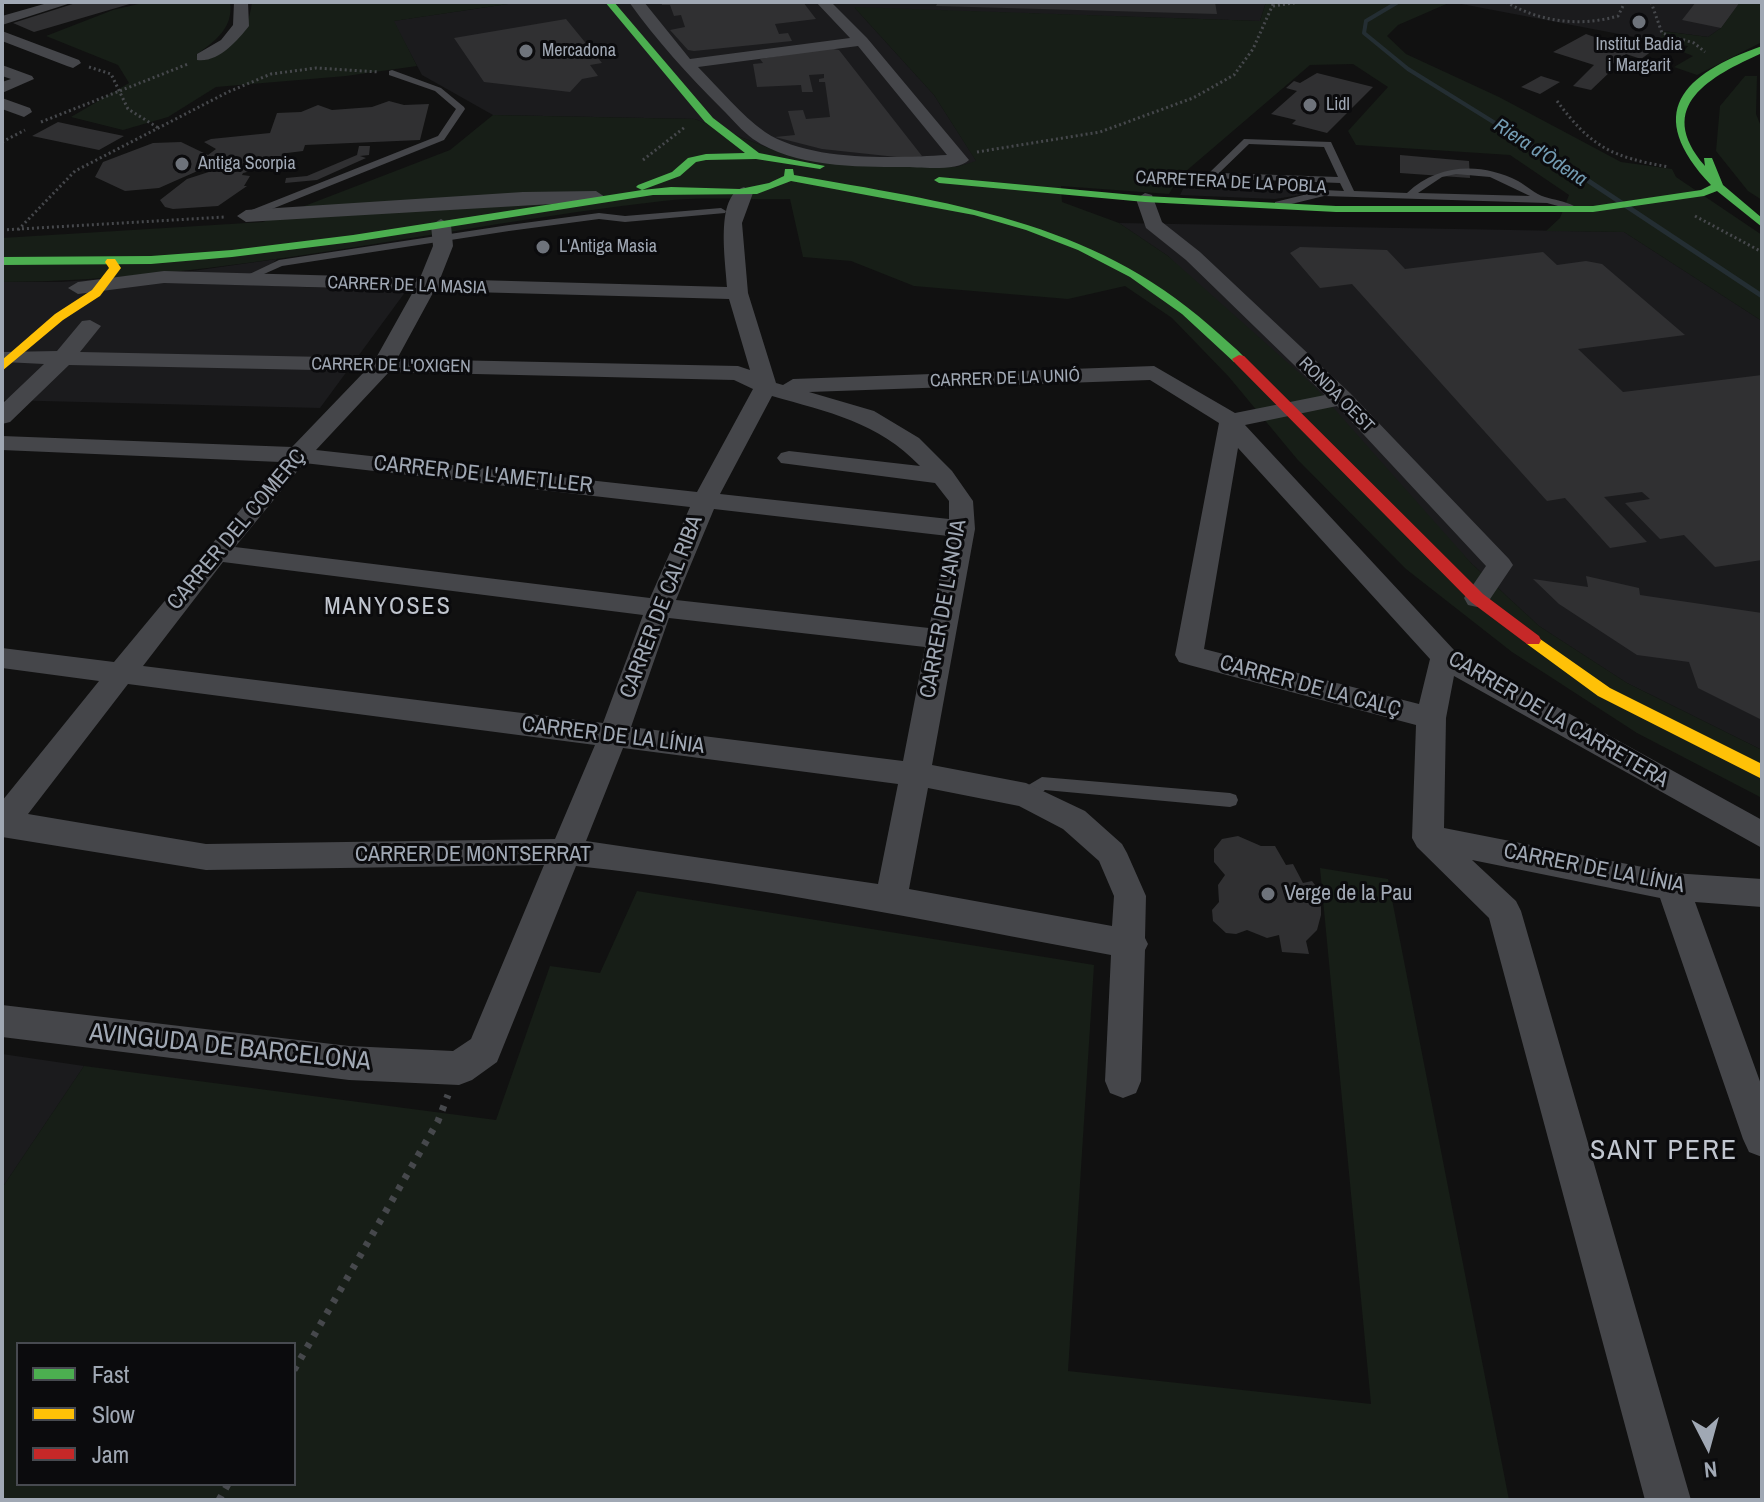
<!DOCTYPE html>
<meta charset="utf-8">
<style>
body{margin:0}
#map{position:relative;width:1764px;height:1502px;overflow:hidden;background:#111;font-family:"Archivo Narrow",sans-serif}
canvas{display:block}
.frame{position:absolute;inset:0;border:4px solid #a0a8b4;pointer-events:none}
.legend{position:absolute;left:16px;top:1342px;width:280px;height:144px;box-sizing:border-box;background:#0b0b0d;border:2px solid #474a50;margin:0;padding:10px 14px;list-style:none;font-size:24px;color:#a0a8b4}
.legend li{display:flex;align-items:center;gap:16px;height:40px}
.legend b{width:40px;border:2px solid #474a50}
.north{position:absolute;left:1668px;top:1406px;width:80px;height:80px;-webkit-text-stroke:6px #0b0b0d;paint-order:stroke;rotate:174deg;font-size:22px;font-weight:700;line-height:32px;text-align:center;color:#a0a8b4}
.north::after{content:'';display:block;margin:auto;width:28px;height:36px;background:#a0a8b4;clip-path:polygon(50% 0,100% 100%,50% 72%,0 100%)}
</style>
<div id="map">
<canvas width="1764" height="1502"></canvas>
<div class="frame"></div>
<ul class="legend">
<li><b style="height:10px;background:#4caf50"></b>Fast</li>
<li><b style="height:10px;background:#ffc107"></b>Slow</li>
<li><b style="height:10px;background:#c62828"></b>Jam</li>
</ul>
<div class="north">N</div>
</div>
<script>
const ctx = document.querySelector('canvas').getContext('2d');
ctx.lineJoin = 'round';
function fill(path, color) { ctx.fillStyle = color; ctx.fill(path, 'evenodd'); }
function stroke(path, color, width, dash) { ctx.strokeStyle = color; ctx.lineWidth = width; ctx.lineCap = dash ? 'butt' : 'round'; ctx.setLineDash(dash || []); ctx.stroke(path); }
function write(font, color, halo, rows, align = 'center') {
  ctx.font = font + ' "Archivo Narrow",sans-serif'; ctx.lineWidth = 6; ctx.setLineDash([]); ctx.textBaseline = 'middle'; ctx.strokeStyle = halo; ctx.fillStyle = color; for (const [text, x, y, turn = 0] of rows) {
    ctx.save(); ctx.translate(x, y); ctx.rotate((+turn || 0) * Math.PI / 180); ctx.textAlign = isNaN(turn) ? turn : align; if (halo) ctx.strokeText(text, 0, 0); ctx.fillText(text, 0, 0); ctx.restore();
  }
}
fill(new Path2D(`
 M521 2H1266L1260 21 855 8 934 95 977 162 956 167 906 166 771 149 695 119 493 115 422 75 393 21Z
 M1451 2H1740L1721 28 1708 37 1663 31 1661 42Z
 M1185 185 1325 191 1275 199 1180 195Z
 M1119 223 1624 232 1762 321V750L1627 683 1539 626 1472 564 1168 256Z
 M277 259 251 285 406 291 320 408 2 400V282H61L178 273Z
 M2 1054 84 1066 2 1188Z`), '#1b1b1d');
fill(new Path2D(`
 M147 2H230C234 28 215 41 196 55L206 60C233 43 248 35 252 2H521L394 21 417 66 346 76 216 87 168 117 123 130 71 117 129 83 118 65 46 36 113 10Z
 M1266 2H1451L1398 25 1387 36 1406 54 1499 97 1621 162 1672 169 1676 177 1762 235V321L1624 232 1546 231 1560 218 1569 195 1510 155 1356 145 1348 131 1388 87 1353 64 1310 65 1178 178 1169 194 1061 186 1062 202 1119 223 1168 256 1315 387 1472 564 1539 626 1627 683 1762 750V798L1637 733 1512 652 1406 569 1297 459 1229 377 1172 318 1125 286 1068 299 914 286 851 261 803 257 790 199C748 200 704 196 663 201 442 226 225 281 2 282V238L263 222 450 150 493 115 695 119 771 149 906 166 956 167 976 161 934 95 854 7 1260 21Z
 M1740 2H1762V42L1697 75 1674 67 1693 56 1683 52 1688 46 1661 42 1662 31 1708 37 1721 28Z
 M1745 76H1757L1756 114 1762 129V200L1748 191 1716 151 1720 106Z
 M1320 868 1388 879 1509 1500H2V1188L84 1066 496 1120 550 966 600 973 637 891 1094 965 1068 1371 1371 1404ZM18 1344H294V1484H18Z`), '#171e17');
stroke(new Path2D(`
 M1398 2 1366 21 1364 33 1408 69 1590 182`), '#242e33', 4);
stroke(new Path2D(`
 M1587 180 1762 296`), '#242e33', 5);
fill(new Path2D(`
 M79 2 133 3 34 32 13 23Z
 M661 2H803L816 19 775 24 779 34 788 33 792 41 694 51 688 50 670 30 685 27 681 15 674 16 670 5H662Z
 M938 2H1215L1217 14 936 6Z
 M1696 2H1740L1721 28 1682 20Z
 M566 19 602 63 590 65 598 76 582 79 570 92 484 82 454 38Z
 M1586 34 1603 40 1594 45 1600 47 1612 40 1652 51 1641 59 1626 54 1607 68 1612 70 1591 90 1573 86 1594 65 1553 52Z
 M828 48 839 50 922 156 915 159 822 149 775 137 795 135 788 111 803 110 806 119 830 117 825 82H819V79L824 78V74L809 75 813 92H802L801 85 757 87 753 64 763 63 760 59Z
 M1317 73 1373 87 1327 133 1292 124 1296 120 1271 114 1297 91 1286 88 1294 81 1300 83Z
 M1541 76 1560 82 1540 94 1521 87Z
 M389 101 404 105 429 104 420 140 305 145 303 151 287 153 286 157 291 158 264 162 259 169 243 173 242 175 250 176 244 186H247L218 206 173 209 165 207 160 200 187 179 218 169H202L159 188 125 191 95 177 103 162 153 143 181 142 208 155 216 149 204 142 211 139 270 133 277 113 301 112 318 105 332 110 372 107Z
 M58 122 90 129 124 136 99 150 32 136Z
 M359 146H370L369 155 360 156 366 158 317 180 285 183 286 178 307 176 357 155Z
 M1400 155 1469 161 1470 178 1400 173Z
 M1300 247 1387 250 1405 269 1543 252 1557 265 1586 261 1602 264 1685 335 1578 349 1623 392 1762 375V560L1715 567 1684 535 1660 539 1625 503 1650 499 1642 492 1604 497 1647 542 1610 548 1565 498 1547 501 1352 284 1320 288 1290 253Z
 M1586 576 1639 588 1640 595 1762 613V720L1698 688 1689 662 1637 655 1559 604 1533 579 1588 587Z
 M1238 836 1261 846H1275L1286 865 1293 864 1303 883 1312 881 1315 885 1321 900V915L1317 930 1306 941 1309 954 1282 952 1279 935 1267 938 1247 930 1236 934 1226 933 1213 921 1212 910 1219 902 1218 885 1225 875 1214 862V849L1222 839Z`), '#303032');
stroke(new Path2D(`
 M1506 2C1540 22 1580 27 1618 16L1625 2
 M1651 2 1662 33 1694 43 1705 52
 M1273 6 1301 2
 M89 67 111 74 128 109 160 129
 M1557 101C1592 148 1612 157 1669 167
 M41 122 188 64
 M2 142 25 130
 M977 152 1100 132 1193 98 1234 75 1253 49 1274 2
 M643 160 685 127
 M1695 216 1762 252
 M2 230 225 217
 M18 230 75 171 228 92 271 74 316 68 379 72`), '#46484c', 3, [2, 3]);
stroke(new Path2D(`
 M294 1370 438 1121 448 1095
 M219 1500 228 1484`), '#46484c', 7, [5, 8]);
fill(new Path2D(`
 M392 70 441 88 464 107 465 109 444 140 252 217H244V213L438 136 456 109 435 91 389 75V71Z
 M1244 139 1331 142 1354 191 1407 193C1438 164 1480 162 1518 181 1527 186 1535 194 1545 197 1554 200 1565 201 1574 206L1569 209 1547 203 1324 196 1279 207 1275 206V202L1324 190 1344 191 1340 183 1208 178V174ZM1249 144 1324 147 1338 177 1219 173ZM1456 174 1490 177 1530 196 1418 193 1442 177Z
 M721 208 726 211 725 213 625 222 599 219 509 231 282 266 246 282 237 280 279 260 509 225 599 213 625 216Z
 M1042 777 1230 793 1236 795 1238 800 1236 805 1230 807 1045 790 1032 800H1020L1018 795 1020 790Z`), '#45464a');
fill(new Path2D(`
 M51 2H74L2 25V16Z
 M234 2H248L249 26C237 41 218 63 197 60V54L221 40 233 25Z
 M629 2H644L690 59 850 38 816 2H831L867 38 969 160C957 172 920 167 903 167 856 167 794 167 753 139 742 131 732 119 722 109 688 75 657 41 629 2ZM858 46 947 155C895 158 810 162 765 132 741 115 719 88 698 67Z
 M2 31 79 60 81 63 73 68 67 66 2 41Z
 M2 65 32 76 34 79 2 93V82L11 79 2 76Z
 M2 98 30 108 32 112 24 117 2 109Z
 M744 187 753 193 742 223 748 293 776 383 783 385 793 379 1154 366 1235 413 1325 395 1186 260 1146 228 1136 199 1145 193 1152 195 1162 222 1200 252 1350 393 1509 559 1513 565 1486 605 1477 607 1468 605 1464 598 1486 566 1337 406 1245 425 1454 650 1762 820V848L1454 676 1446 718 1444 828 1673 873 1762 879V907L1695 902 1762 1087V1157L1749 1152 1743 1139 1660 898 1472 860 1516 901 1521 911 1691 1500H1645L1489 918 1417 847 1412 838 1416 725 1189 665 1179 662 1175 655 1219 423 1150 380 809 392 874 411 919 438 952 471 973 501 975 529 932 765 1026 783 1085 811 1122 844 1127 853 1146 896 1145 938 1148 944 1145 950 1141 1081 1136 1093 1123 1098 1110 1093 1105 1081 1111 955C933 922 755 885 576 866L497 1062 472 1080 459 1085 349 1080 2 1037V1005L349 1046 453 1051 471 1039 544 865 206 870 2 837V801L99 681 2 668V648L114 662 280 462 2 450V436L292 447 365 371 69 365 10 422 2 424V404L44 364 4 362V352L57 351 82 321 90 320 101 326 80 352 376 358 414 290 164 283 78 294 68 288 78 282 164 271 420 278 433 246 431 225 441 219 451 225 453 246 440 279 727 287C726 264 714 195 744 187ZM434 291 729 299 750 370 738 366 397 359ZM389 372 734 380 753 389 697 492 316 450ZM772 396C828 412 878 422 920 466L789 451 781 453 777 458 781 463 935 483 949 501V519L720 494ZM1238 448 1430 659 1419 704 1204 649ZM304 463 690 507 650 598 235 547ZM714 509 948 536 929 628 676 600ZM223 562 643 615 603 723 143 666ZM669 618 925 647 903 761 631 727ZM128 684 595 745 555 839 206 844 28 814ZM623 748 898 784 878 884 586 841ZM928 788 1019 806 1063 829 1099 861 1114 896 1112 926 909 889Z
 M596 191 605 197 603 201 246 222 237 216 246 210 523 192Z`), '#45464a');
fill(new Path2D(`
 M605 2H614L713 118 759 153 825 166 820 169 756 159 706 160 696 162 680 176 642 190 671 187 740 189 769 183 784 176 785 169H793L794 175C946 202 1091 220 1210 326 1222 337 1235 347 1246 359L1234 362 1182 314 1130 277 1078 250 1026 230 974 215 791 181 757 194 653 195 353 242 232 257 151 264 2 265V257L151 256 232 250 353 235 642 190 636 187 638 185 672 172 688 158 706 154 745 153 705 122Z
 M1762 46V53C1711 76 1653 106 1705 166L1704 158H1712L1723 185 1762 218V227L1717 191 1704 196 1593 212H1336L1145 202 939 183 934 180 939 177 1145 196 1336 206H1593L1701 190 1711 185C1643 113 1682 74 1762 46Z`), '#4caf50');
fill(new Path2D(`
 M107 259H115L121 268 100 296 63 320 2 371V360L55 314 92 290 109 268 105 262Z
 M1533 634 1610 688 1762 764V779L1598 696 1527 644 1525 640 1527 636Z`), '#ffc107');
fill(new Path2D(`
 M1239 355 1244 356 1483 594 1539 636 1541 640 1539 644H1527L1471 602 1234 362 1232 359Z`), '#c62828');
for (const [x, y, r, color] of [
 [1639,22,8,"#6e737b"],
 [526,51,8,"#6e737b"],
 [1310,105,8,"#6e737b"],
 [182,164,8,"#6e737b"],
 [543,247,8,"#6e737b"],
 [1268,894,8,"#6e737b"]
]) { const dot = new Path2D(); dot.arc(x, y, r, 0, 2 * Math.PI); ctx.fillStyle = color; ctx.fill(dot); stroke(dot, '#0b0b0d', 3); }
write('18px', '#a0a8b4', '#0b0b0d', [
 ["Institut Badia",1639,45,"center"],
 ["i Margarit",1639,66,"center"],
 ["Mercadona",542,51],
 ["Lidl",1326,105],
 ["Antiga Scorpia",198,164],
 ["L'Antiga Masia",559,247]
], 'left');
write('18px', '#a0a8b4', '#0b0b0d', [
 ["CARRETERA DE LA POBLA",1231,183,3],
 ["CARRER DE LA MASIA",407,286,2],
 ["CARRER DE L'OXIGEN",391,366,1],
 ["CARRER DE LA UNIÓ",1005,379,-2],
 ["RONDA OEST",1336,395,45]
]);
write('italic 20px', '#739cb3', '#0b0b0d', [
 ["Riera d'Òdena",1540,153,33]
]);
write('22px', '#a0a8b4', '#0b0b0d', [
 ["CARRER DE L'AMETLLER",483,475,6],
 ["CARRER DEL COMERÇ",237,530,-50],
 ["CARRER DE CAL RIBA",662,607,-69],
 ["CARRER DE L'ANOIA",944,609,-80],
 ["CARRER DE LA CALÇ",1310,687,15],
 ["CARRER DE LA CARRETERA",1558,720,30],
 ["CARRER DE LA LÍNIA",613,736,7],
 ["CARRER DE MONTSERRAT",473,855],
 ["CARRER DE LA LÍNIA",1594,869,11]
]);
write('22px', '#a0a8b4', '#0b0b0d', [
 ["Verge de la Pau",1284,894]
], 'left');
ctx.letterSpacing = '2px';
write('24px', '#c1c6cf', '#0b0b0d', [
 ["MANYOSES",388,608]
]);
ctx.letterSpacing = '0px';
write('26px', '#a0a8b4', '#0b0b0d', [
 ["AVINGUDA DE BARCELONA",230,1048,6]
]);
ctx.letterSpacing = '2px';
write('28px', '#c1c6cf', '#0b0b0d', [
 ["SANT PERE",1664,1151]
]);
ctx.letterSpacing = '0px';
</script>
